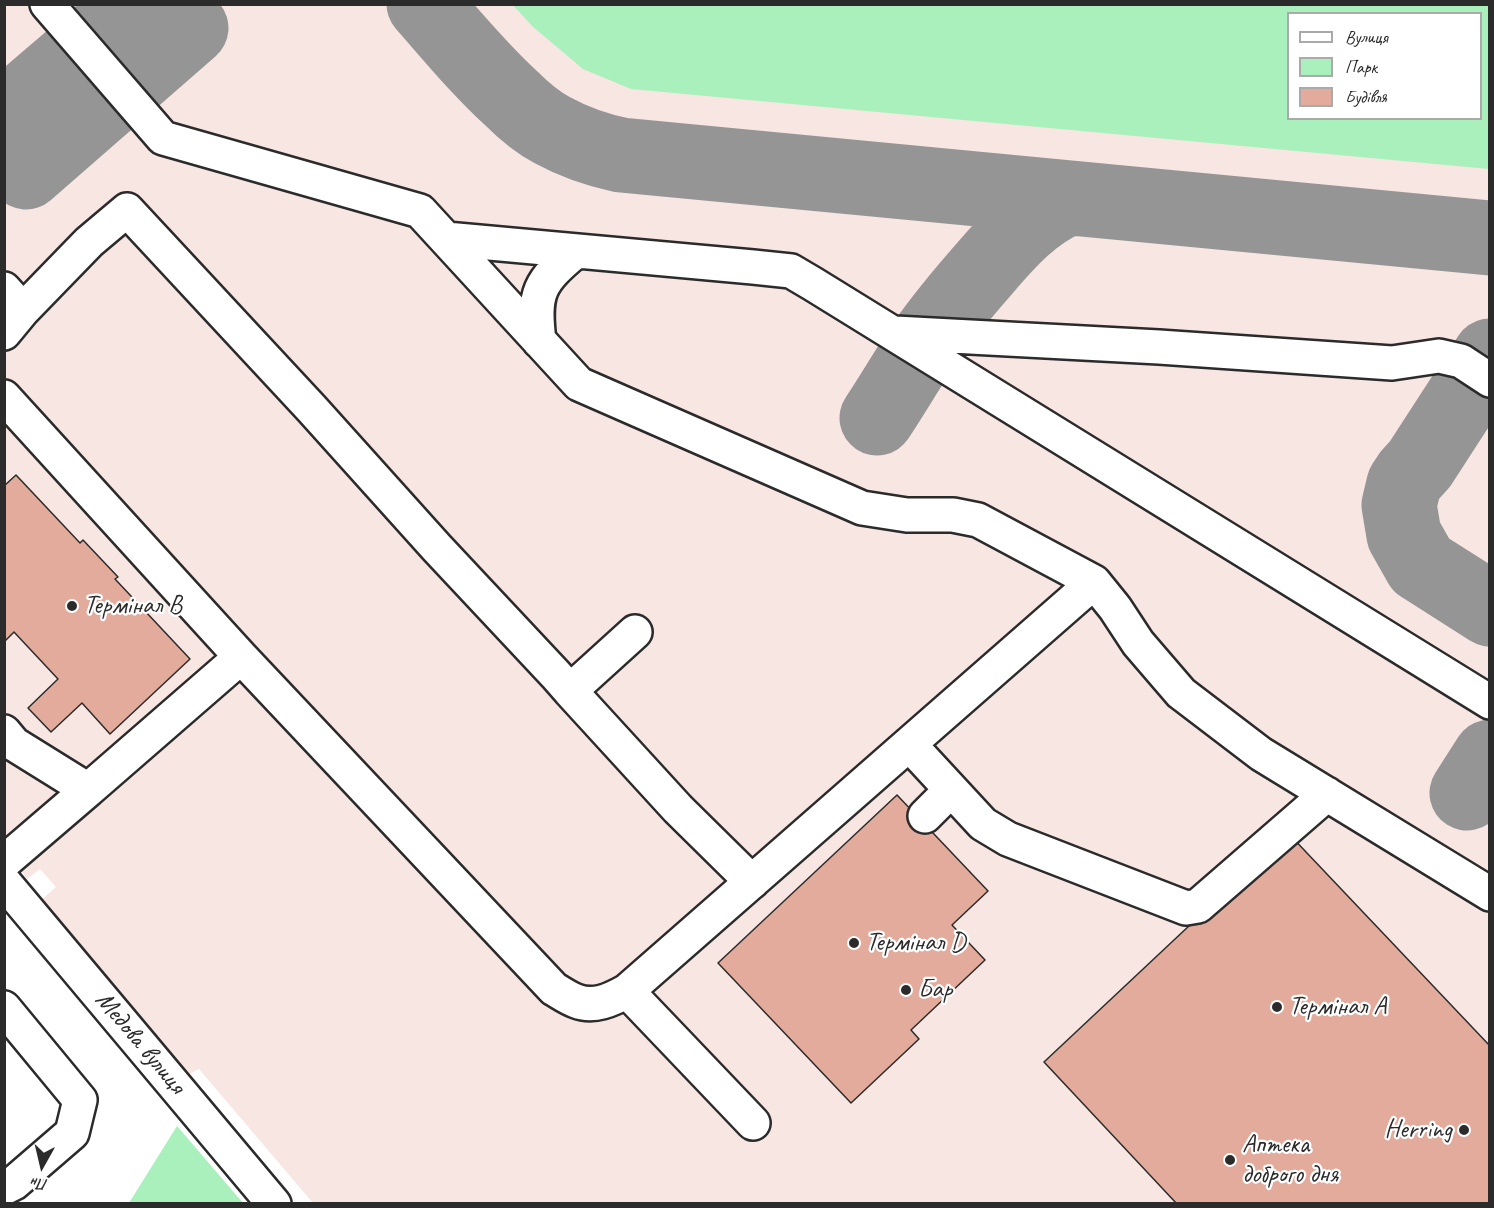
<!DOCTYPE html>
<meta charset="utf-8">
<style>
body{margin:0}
#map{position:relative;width:1494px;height:1208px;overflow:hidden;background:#fff;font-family:Caveat,sans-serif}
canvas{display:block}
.frame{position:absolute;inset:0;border:6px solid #2b2b2b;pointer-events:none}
.legend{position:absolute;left:1287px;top:12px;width:195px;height:108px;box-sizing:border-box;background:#fff;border:2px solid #aaa;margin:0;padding:8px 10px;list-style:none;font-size:18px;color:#2b2b2b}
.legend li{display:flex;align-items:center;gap:12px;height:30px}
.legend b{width:30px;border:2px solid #aaa}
.north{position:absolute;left:12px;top:1136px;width:60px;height:60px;-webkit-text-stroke:4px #fff;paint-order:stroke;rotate:188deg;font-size:16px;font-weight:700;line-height:24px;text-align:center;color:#2b2b2b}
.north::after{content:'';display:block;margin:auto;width:21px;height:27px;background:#2b2b2b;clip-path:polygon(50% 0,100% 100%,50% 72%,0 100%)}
</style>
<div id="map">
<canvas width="1494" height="1208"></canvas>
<div class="frame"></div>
<ul class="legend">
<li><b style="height:8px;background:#fff"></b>Вулиця</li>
<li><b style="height:16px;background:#a9f0bc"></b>Парк</li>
<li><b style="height:16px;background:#e3ab9c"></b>Будівля</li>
</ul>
<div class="north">Пн</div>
</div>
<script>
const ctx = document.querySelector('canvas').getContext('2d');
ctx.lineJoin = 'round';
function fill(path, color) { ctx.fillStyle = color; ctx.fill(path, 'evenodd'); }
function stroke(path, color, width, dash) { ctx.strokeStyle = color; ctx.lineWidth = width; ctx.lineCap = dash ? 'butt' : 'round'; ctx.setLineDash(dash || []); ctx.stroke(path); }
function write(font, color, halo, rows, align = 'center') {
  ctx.font = font + ' Caveat,sans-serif'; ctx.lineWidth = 4.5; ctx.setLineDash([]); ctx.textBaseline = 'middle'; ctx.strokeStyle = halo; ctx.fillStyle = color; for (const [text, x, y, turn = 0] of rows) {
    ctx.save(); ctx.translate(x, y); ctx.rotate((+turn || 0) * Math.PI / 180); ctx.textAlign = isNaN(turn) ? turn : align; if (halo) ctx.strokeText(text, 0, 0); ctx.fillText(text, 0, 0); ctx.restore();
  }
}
fill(new Path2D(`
 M5 5H1489V1203H313L199 1069 186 1076 40 901 56 887 40 869 27 879 5 849ZM1288 14H1480V118H1288Z`), '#f7e6e1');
fill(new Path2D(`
 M513 5H1489V169L631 89 583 69 532 26ZM1288 14H1480V118H1288Z
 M177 1126 243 1203H129Z`), '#a9f0bc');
stroke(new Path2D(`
 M424 4C453 37 480 70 512 99 524 111 537 122 552 130 574 142 597 150 621 155L1490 238
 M4 117 136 4
 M26 172 191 28 171 4
 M1490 356 1420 464 1410 475 1404 484 1399 505 1404 535 1421 565 1490 609
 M877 418C893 394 908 368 924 344 943 317 963 293 985 268 1008 241 1035 211 1069 198
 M1467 793 1490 757`), '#959595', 75);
const building = new Path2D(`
 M16 475 80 543 83 540 118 577 115 579 190 659 110 734 82 703 51 732 28 708 58 679 14 632 4 642V486Z
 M897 795 988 891 952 925 985 960 911 1030 919 1039 851 1103 718 963Z
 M1288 833 1490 1046V1204H1177L1044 1062Z`);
fill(building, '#e3ab9c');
stroke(building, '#2b2b2b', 1.5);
const minor = new Path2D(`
 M47 4 163 138 420 211 579 384 862 508 907 515H953L978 520 1094 582 1115 608 1138 643 1181 693 1261 754 1490 894
 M446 239 753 267 791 271 813 284 1490 702
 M4 289 23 310
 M4 333 23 310 89 242 127 210 312 409 437 548 556 675 570 691 635 632
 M895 333 1159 347 1392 363 1439 356 1461 361 1490 380
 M539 341C533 292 539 282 576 251
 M4 397 241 657 554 989C561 993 568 998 576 1001 594 1008 611 1000 627 991L1094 582
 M570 691 678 809 752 882
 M4 732 14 744 88 790 4 862
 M909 744 983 824 1008 839 1186 908 1198 906 1327 794
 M88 790 241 657
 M925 816 951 790
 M4 882 274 1204
 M627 991 753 1123
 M4 1008 80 1100 72 1133 14 1183 4 1188`);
stroke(minor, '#2b2b2b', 38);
stroke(minor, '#fff', 33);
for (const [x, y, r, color] of [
 [72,606,6,"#2b2b2b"],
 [854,943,6,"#2b2b2b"],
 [906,990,6,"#2b2b2b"],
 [1277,1007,6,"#2b2b2b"],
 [1464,1130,6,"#2b2b2b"],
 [1230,1160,6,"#2b2b2b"]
]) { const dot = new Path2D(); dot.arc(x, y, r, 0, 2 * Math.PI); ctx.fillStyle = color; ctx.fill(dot); stroke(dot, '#fff', 2); }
write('26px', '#2b2b2b', '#fff', [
 ["Термінал B",84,606],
 ["Термінал D",866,943],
 ["Бар",918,990],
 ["Термінал А",1289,1007],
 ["Herring",1452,1130,"right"],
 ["Аптека",1242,1145],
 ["доброго дня",1242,1175]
], 'left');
write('26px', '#2b2b2b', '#fff', [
 ["Медова вулиця",140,1043,50]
]);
</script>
